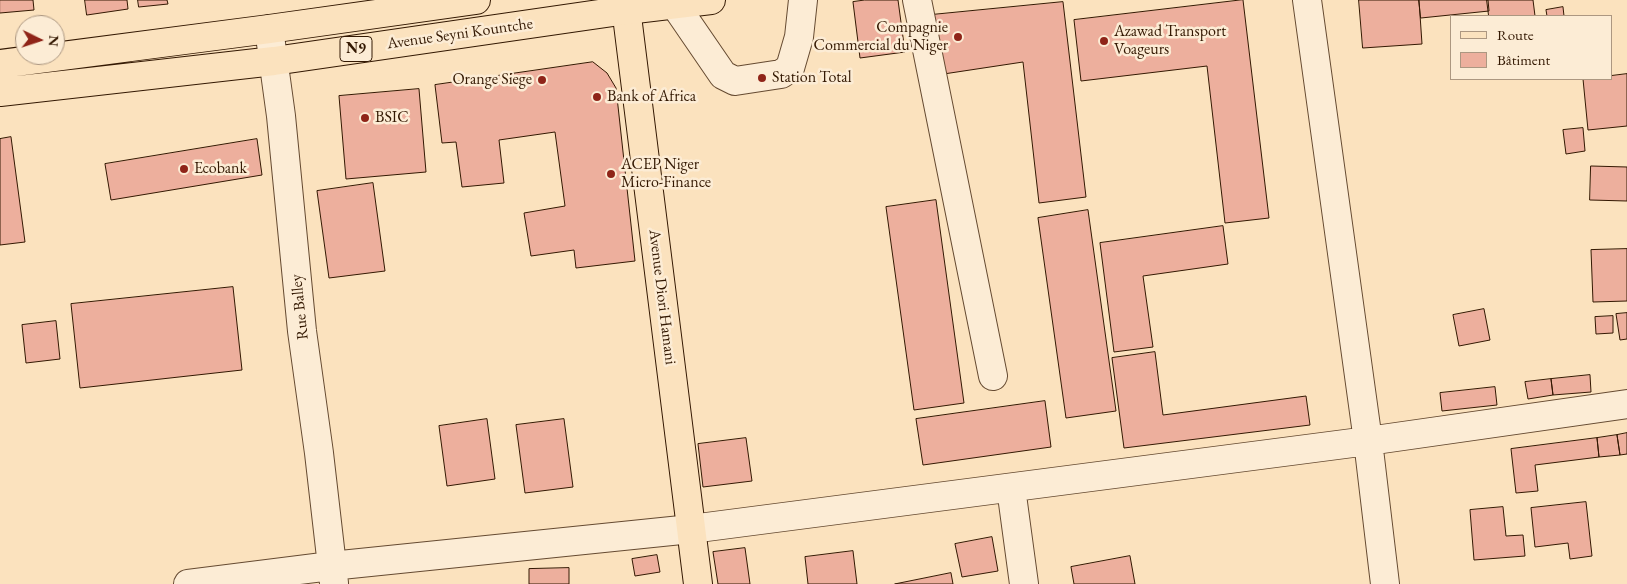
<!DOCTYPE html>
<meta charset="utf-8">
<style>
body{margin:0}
#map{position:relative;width:1627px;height:584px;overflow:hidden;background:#fbe2be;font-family:"EB Garamond",serif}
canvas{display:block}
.legend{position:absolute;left:1450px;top:15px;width:162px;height:65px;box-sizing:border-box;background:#fcecd5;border:1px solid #ac9781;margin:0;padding:6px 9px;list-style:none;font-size:15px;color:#331802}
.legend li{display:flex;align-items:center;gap:10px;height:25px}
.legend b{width:25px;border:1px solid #ac9781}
.north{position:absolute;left:15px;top:15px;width:50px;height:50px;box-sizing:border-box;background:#fcecd5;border:1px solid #ac9781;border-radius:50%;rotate:94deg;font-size:14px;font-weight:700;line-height:20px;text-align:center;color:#331802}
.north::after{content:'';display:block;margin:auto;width:18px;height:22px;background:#8f2418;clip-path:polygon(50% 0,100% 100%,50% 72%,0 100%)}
</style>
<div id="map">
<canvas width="1627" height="584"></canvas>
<ul class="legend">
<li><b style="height:6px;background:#fbe2be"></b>Route</li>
<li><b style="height:14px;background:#edaf9d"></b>Bâtiment</li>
</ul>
<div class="north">N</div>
</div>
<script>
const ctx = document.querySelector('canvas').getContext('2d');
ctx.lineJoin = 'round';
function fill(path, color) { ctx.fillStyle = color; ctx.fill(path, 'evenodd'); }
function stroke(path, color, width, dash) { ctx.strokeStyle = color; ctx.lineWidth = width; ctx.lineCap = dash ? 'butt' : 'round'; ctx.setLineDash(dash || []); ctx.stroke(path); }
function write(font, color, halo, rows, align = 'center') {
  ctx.font = font + ' "EB Garamond",serif'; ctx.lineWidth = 5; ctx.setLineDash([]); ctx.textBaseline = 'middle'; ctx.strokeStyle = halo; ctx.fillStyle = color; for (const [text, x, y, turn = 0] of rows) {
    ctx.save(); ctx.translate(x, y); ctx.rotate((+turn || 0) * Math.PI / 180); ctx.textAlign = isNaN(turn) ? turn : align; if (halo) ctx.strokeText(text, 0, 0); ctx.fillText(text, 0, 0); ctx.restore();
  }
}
const building = new Path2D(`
 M0 0H33L34 10 0 13Z
 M85 0H127L128 9 87 15Z
 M138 0H167L168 4 139 7Z
 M865 0H898L905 52 860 58 853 2Z
 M1243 0 1269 218 1225 223 1207 66 1081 81 1074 20Z
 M1359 0H1419L1422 44 1363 48Z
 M1419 0H1488L1489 11 1421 18Z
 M1487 0H1533L1535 16H1489Z
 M1063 2 1086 197 1039 203 1023 62 937 75 931 15Z
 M1563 7 1564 16H1547L1546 10Z
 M593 62 607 73 616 88 635 261 576 268 574 250 531 256 524 213 565 206 555 132 499 140 504 183 462 187 456 142 442 143 435 85Z
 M1627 74V126L1588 130 1583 79H1611V76Z
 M419 89 426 172 346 179 339 96Z
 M1583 128 1585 151 1566 154 1563 130Z
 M11 137 25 242 0 245V139Z
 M257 139 262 175 111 200 105 164Z
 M1591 166 1627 167V201L1590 200Z
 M373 183 385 271 329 278 317 191Z
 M936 200 964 403 914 410 886 207Z
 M1088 210 1116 411 1066 418 1038 218Z
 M1223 226 1228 264 1143 276 1153 347 1114 352 1100 243Z
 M1627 249V301L1593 302 1591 250Z
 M233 287 242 370 80 388 71 304Z
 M1484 309 1490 340 1459 346 1453 315Z
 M1627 313V339L1620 340 1616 314Z
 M1613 316V333L1596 334 1595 317Z
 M56 321 60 359 26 363 22 325Z
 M1155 352 1163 415 1306 396 1310 425 1124 448 1112 358Z
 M1590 375 1591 392 1553 395 1551 379Z
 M1551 379 1553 395 1528 399 1525 382Z
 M1495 387 1497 405 1442 411 1440 393Z
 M1045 401 1051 447 923 465 916 419Z
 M487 419 495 479 447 486 439 426Z
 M564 419 573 487 525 493 516 425Z
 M1627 433V454L1620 455 1617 435Z
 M1617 435 1620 455 1599 457 1597 438Z
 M746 438 752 481 703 487 698 444Z
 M1597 438 1599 457 1535 465 1538 491 1516 493 1511 449Z
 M1586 502 1592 556 1570 559 1568 543 1535 547 1531 508Z
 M1503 507 1506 536 1523 535 1525 556 1474 560 1470 510Z
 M992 537 998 571 962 577 955 544Z
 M745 548 750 584H718L713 552Z
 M853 551 857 584H808L805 557Z
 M657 555 660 572 635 576 632 559Z
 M1130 556 1135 584H1074L1071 567Z
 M569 568V584H529V569Z
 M951 573 953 584H895Z`);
fill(building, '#edaf9d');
stroke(building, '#331802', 1);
const minor = new Path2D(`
 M675 0V5L723 75 735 81 781 74 790 68 799 37 803 0
 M917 0 993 376
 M1307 0 1368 441 1385 584
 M269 29 281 116 302 331 319 453 334 583
 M1011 488 1024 584
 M188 584 331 566 691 529 1368 441 1627 404`);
const major = new Path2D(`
 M625 0 698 584`);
const highway = new Path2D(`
 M0 64 269 29 476 0
 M0 92 274 61 627 10 711 0`);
stroke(minor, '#654a31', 30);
stroke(major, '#331802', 30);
stroke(highway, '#331802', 30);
stroke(minor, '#fcecd5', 28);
stroke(major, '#fbe2be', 28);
stroke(highway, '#fbe2be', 28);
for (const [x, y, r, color] of [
 [958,37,5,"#8f2418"],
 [1104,41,5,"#8f2418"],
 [762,78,5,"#8f2418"],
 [542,80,5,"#8f2418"],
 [597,97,5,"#8f2418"],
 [365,118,5,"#8f2418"],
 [184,169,5,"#8f2418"],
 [611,174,5,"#8f2418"]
]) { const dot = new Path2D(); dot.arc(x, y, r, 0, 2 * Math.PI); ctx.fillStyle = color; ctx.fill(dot); stroke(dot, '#fcecd5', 2); }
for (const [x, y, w] of [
 [356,49,32]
]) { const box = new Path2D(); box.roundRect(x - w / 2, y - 12.5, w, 25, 4); ctx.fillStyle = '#fcecd5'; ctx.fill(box); stroke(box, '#331802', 1); }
write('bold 15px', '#331802', null, [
 ["N9",356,49]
]);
write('16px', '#331802', '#fcecd5', [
 ["Compagnie",948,28,"right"],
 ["Commercial du Niger",948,46,"right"],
 ["Azawad Transport",1114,32],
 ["Voageurs",1114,50],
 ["Station Total",772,78],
 ["Orange Siege",532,80,"right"],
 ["Bank of Africa",607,97],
 ["BSIC",375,118],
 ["ACEP Niger",621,165],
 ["Micro-Finance",621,183],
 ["Ecobank",194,169]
], 'left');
write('16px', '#331802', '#fcecd5', [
 ["Avenue Seyni Kountche",460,34,-8],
 ["Avenue Diori Hamani",662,297,83],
 ["Rue Balley",300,307,-96]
]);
</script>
